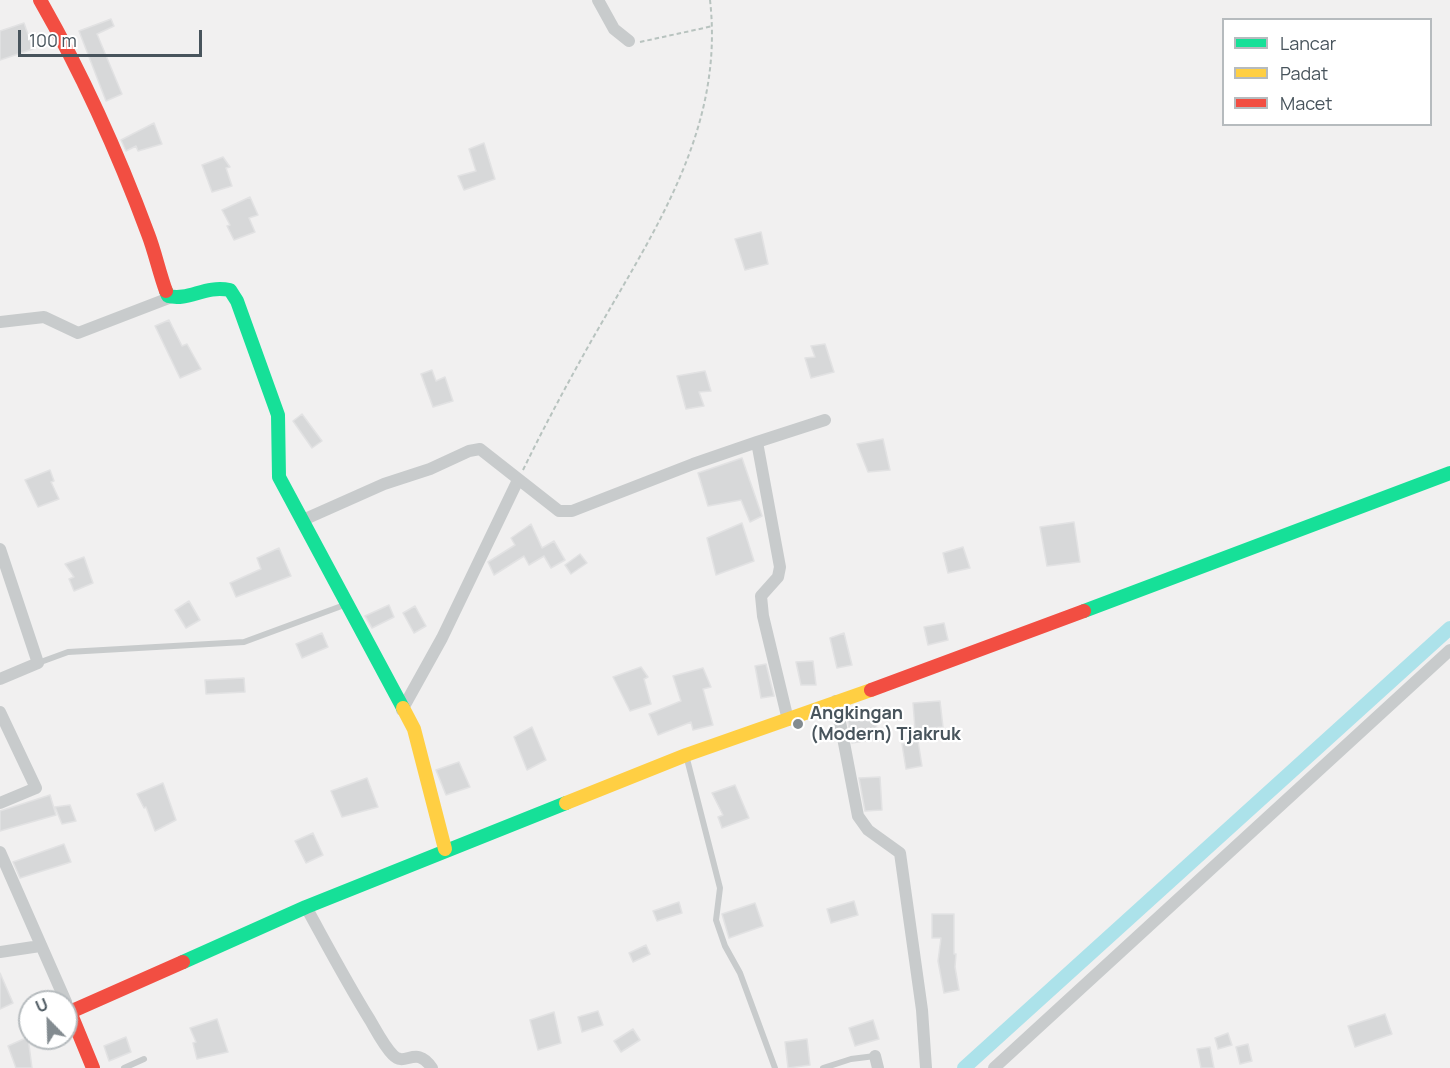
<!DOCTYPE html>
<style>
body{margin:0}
#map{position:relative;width:1450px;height:1068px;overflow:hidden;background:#f1f0f0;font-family:Manrope,sans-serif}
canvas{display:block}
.legend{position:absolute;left:1222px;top:18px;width:210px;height:108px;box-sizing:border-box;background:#fff;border:2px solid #b6bbbe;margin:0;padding:8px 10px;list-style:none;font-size:18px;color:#48545c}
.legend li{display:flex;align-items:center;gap:12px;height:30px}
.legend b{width:30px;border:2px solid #b6bbbe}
.north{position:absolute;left:18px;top:990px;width:60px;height:60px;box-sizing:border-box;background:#fff;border:2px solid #b6bbbe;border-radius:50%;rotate:337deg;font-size:16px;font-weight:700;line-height:24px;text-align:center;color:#48545c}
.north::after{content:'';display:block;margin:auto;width:21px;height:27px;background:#838b90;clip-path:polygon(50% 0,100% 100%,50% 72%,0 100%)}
.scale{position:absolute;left:18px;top:30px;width:184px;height:27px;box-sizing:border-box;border:3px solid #48545c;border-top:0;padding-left:8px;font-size:18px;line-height:21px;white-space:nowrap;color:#48545c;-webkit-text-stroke:4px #fff;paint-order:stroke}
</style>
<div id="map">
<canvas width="1450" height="1068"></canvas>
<ul class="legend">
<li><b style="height:8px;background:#16e098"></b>Lancar</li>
<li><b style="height:8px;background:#ffcf43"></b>Padat</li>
<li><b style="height:8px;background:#f24e42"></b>Macet</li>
</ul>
<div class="north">U</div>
<div class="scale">100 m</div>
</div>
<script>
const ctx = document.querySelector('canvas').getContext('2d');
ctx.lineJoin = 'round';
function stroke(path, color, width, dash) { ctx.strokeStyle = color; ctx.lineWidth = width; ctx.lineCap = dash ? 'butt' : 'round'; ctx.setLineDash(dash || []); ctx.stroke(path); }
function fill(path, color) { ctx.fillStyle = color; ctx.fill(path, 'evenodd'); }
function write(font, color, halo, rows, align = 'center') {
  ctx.font = font + ' Manrope,sans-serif'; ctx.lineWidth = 4.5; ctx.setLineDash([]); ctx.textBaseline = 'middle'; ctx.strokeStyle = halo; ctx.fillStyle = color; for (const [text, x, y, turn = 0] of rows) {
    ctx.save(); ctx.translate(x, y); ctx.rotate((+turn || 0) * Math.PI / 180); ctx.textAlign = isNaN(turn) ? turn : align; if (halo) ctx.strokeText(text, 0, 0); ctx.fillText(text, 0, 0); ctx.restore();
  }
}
stroke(new Path2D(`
 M964 1068 1450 628`), '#ace2ea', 14);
const building = new Path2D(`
 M111 19 114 26 97 34 122 94 106 101 79 31Z
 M24 23 33 49 0 60V31Z
 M154 123 162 144 138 151 136 146 126 151 121 140Z
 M484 143 495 179 464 190 458 176 476 171 469 149Z
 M223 157 230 167 226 168 232 186 212 192 202 165Z
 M250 197 258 215 249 218 255 232 234 240 227 226 230 225 222 210Z
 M761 232 768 264 745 270 735 239Z
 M169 320 182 346 187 344 201 369 180 378 155 326Z
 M825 344 834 372 811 378 805 358 815 357 811 346Z
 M432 370 436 381 445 377 453 401 433 407 421 374Z
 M705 371 711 391 699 392 704 406 686 409 677 376Z
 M302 414 322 441 312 448 293 421Z
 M883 439 890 470 868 472 857 444Z
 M742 458 762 516 750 522 741 500 708 506 698 473Z
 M50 470 54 481 51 482 59 499 38 507 25 480Z
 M1074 522 1080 562 1047 566 1040 527Z
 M742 523 754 561 716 575 707 538Z
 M531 524 542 548 554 541 565 560 551 568 544 556 529 565 524 556 494 575 488 562 515 545 511 538Z
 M963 547 970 568 948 573 943 553Z
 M279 548 291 576 236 597 230 583 261 569 257 558Z
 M580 554 587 563 571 574 565 565Z
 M84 557 93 583 74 591 69 579 74 577 65 564Z
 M189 601 200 620 186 628 175 610Z
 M389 605 394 617 372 628 365 616Z
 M415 606 426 626 414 633 403 613Z
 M944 623 948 640 928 645 924 627Z
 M322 633 328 647 302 658 296 644Z
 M844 633 852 665 837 668 830 638Z
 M813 661 816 685H801L796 662Z
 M766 664 774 696 761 698 755 666Z
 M641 667 648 677 644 679 651 704 630 711 613 677Z
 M703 668 711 687 703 689 713 725 693 730 691 722 658 735 649 714 681 701 673 676Z
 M244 678 245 692 206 694 205 680Z
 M940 701 943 727 915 729 913 703Z
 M875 713 878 739 852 743 847 717Z
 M532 727 546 760 527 770 514 737Z
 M918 741 922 766 906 769 902 744Z
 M459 762 470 787 446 795 436 770Z
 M880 777 882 810 865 811 859 778Z
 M367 778 378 807 342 817 331 791Z
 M163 783 176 820 155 831 146 807 144 808 137 794Z
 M735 785 749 818 722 828 718 817 723 815 712 793Z
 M50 795 56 815 0 831V811Z
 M70 805 76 821 62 824 55 807Z
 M313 833 323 855 306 863 295 841Z
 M64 844 71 862 20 878 13 862Z
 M854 901 858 915 831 923 827 909Z
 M679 902 682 913 657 921 653 911Z
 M755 903 763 926 729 938 722 914Z
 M932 914H954V954H956L955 967 959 990 944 993 938 961 941 938H932Z
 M646 945 650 954 633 962 629 953Z
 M0 973 13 1003 0 1009Z
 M598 1011 603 1025 582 1032 578 1017Z
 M554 1012 561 1043 538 1050 530 1020Z
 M1385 1014 1392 1034 1355 1047 1348 1026Z
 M217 1019 228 1052 197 1059 193 1043 196 1042 190 1028Z
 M873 1020 879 1039 855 1046 849 1028Z
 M633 1029 640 1040 621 1052 614 1041Z
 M1228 1033 1232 1045 1218 1049 1215 1038Z
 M28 1037 32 1068H16L8 1046Z
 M126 1037 131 1052 109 1061 104 1046Z
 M807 1039 810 1065 788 1068 785 1042Z
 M1248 1044 1252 1061 1240 1064 1236 1047Z
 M1210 1047 1214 1068H1201L1197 1049Z`);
fill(building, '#d7d8d9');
stroke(building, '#e2e2e3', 1.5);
stroke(new Path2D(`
 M640 42 713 26
 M523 470C544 427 566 386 589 345 651 235 725 132 710 0`), '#b8c3bf', 2, [4.5, 3]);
stroke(new Path2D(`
 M38 663 68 652 244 642 347 604
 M686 755 720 888 716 920 725 946 740 973 775 1068
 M124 1068 144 1059
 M823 1068 851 1059 875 1056`), '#c8cbcc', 6);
stroke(new Path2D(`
 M598 0 614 29 629 41
 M0 322 44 317 78 333 169 298
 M757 442 825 420
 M303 520 384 484 430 469 469 451 480 449 559 511H572L693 464 757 442 780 567 778 577 761 596 763 616 788 720
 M0 549 38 663 0 679
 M836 701 858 816 868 830 900 853 922 1010 926 1068
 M402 710 442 638 518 480
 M0 712 36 788 0 803
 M0 852 66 1002
 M306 907C327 945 347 983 370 1020 377 1032 384 1046 393 1055 405 1068 416 1044 432 1068
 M0 952 40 946
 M875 1056 878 1068
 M994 1068 1450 650`), '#c8cbcc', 12);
stroke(new Path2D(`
 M166 291 168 296C190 301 204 285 230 290L237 301 278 415 279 477 403 708
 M1084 611 1450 473
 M183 962 306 907 566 803`), '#16e098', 14);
stroke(new Path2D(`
 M403 708 414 729 445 849
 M566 803 686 755 871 690`), '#ffcf43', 14);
stroke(new Path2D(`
 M40 0C83 75 118 153 148 234 155 252 159 272 166 291
 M871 690 1084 611
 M93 1068 70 1012 183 962`), '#f24e42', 14);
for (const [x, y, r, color] of [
 [798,724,6,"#838b90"]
]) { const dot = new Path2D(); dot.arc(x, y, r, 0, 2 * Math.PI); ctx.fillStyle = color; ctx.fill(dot); stroke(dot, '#fff', 2); }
write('bold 18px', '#48545c', '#fff', [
 ["Angkingan",810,714],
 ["(Modern) Tjakruk",810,735]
], 'left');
</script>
